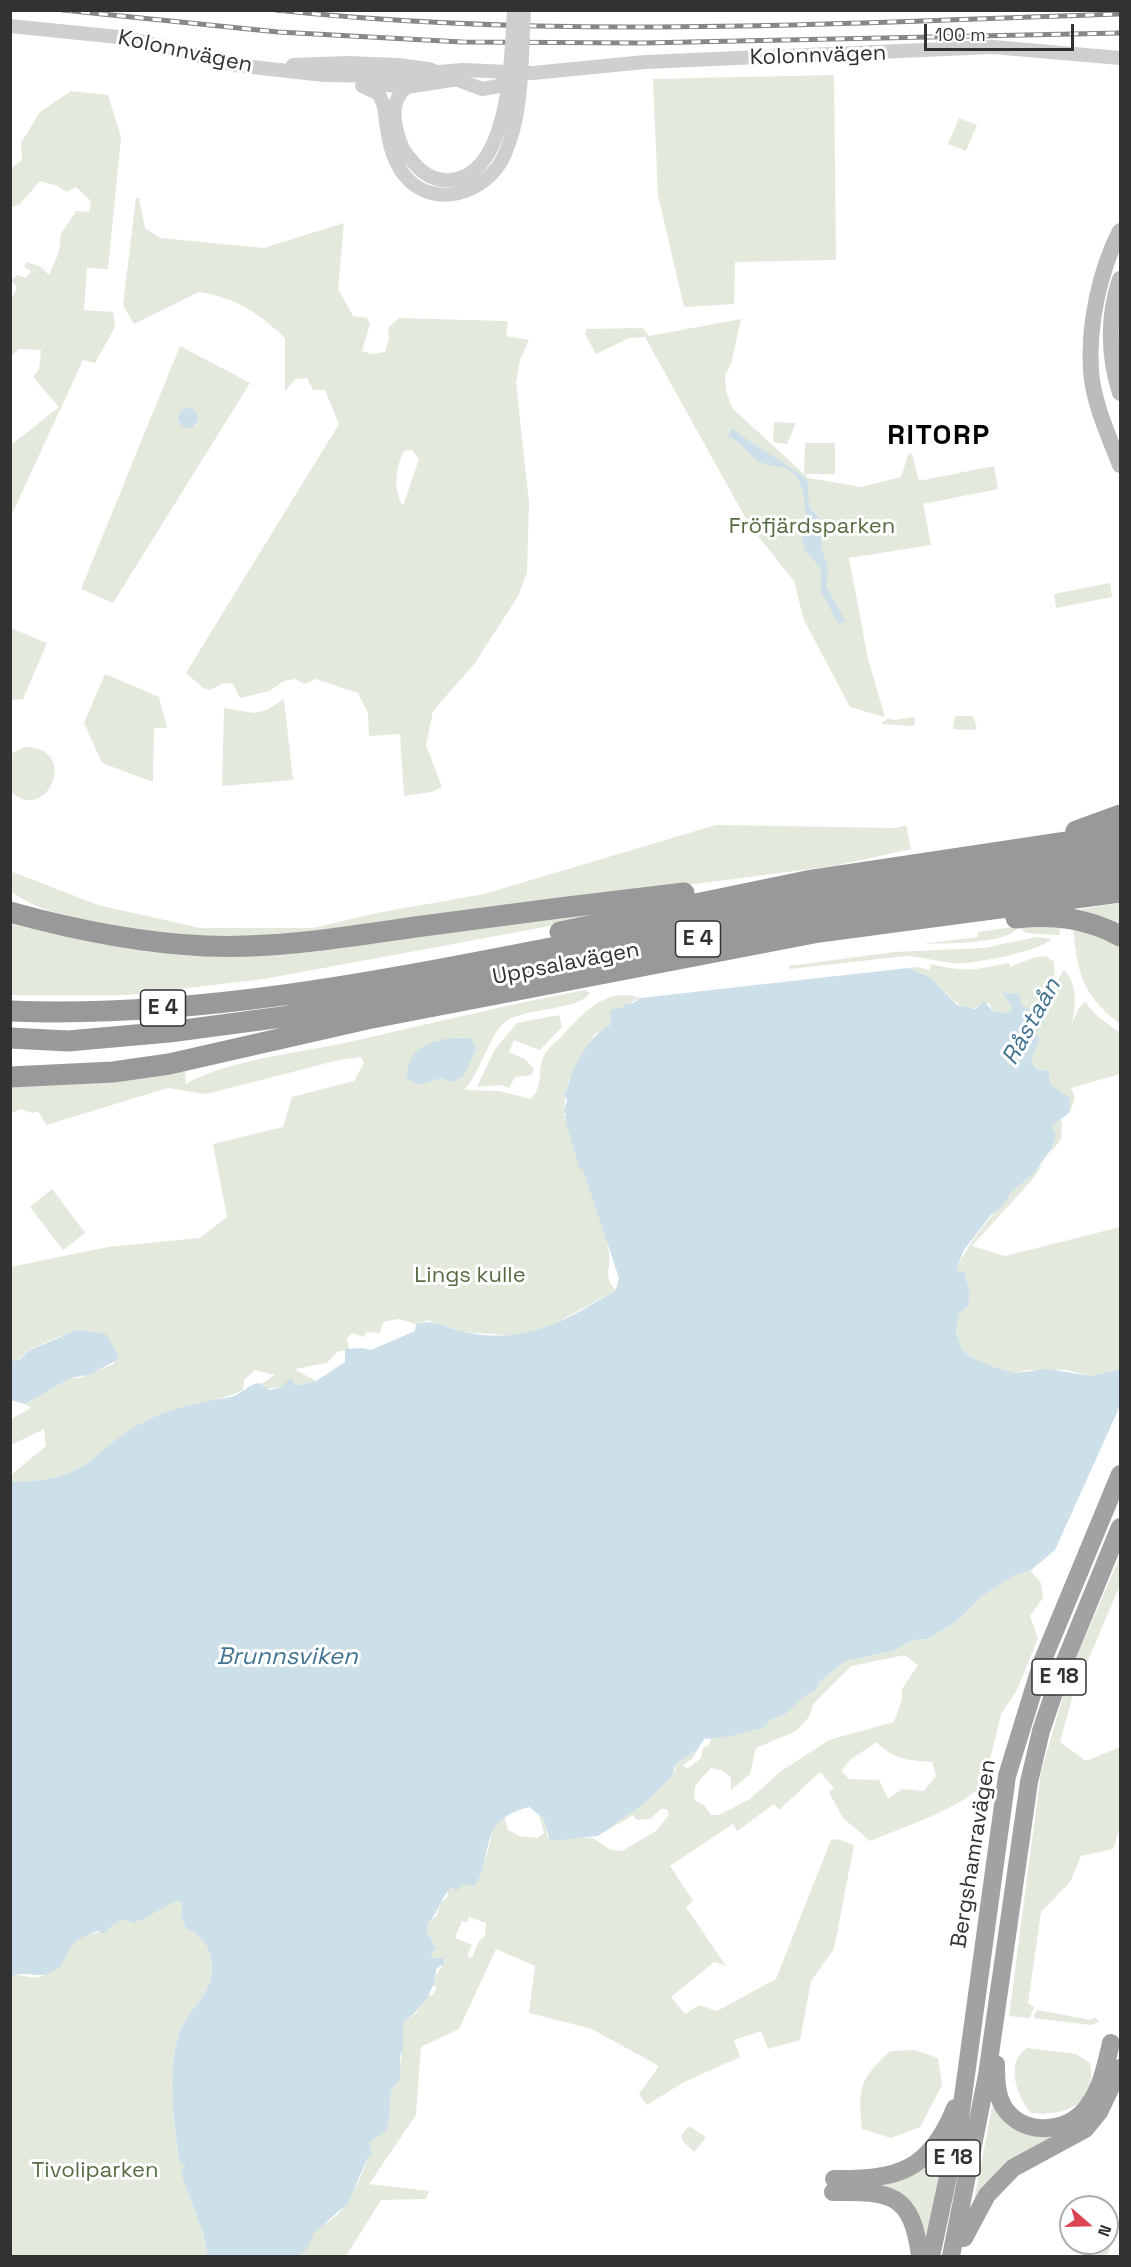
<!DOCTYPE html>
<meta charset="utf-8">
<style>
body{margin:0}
#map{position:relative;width:1131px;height:2267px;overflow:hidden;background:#fff;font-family:"Space Grotesk",sans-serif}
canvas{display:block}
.frame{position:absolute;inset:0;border:12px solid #323232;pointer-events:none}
.north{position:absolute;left:1059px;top:2195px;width:60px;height:60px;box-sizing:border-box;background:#fff;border:2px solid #adadad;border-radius:50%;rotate:110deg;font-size:16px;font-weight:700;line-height:24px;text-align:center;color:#323232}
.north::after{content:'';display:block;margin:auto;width:21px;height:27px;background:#db4351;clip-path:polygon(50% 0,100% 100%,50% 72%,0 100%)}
.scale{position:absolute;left:924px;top:24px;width:150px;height:27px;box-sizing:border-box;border:3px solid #323232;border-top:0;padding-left:8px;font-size:18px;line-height:21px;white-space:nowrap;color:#323232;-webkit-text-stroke:4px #fff;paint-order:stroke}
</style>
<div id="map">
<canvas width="1131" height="2267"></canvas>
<div class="frame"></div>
<div class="north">N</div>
<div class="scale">100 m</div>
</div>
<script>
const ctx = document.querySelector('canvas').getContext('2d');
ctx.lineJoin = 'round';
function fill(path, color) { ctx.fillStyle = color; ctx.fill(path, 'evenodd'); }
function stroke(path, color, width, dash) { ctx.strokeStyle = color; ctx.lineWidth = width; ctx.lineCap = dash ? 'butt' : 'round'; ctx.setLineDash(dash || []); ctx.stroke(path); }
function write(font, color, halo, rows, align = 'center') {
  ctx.font = font + ' "Space Grotesk",sans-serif'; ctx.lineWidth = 6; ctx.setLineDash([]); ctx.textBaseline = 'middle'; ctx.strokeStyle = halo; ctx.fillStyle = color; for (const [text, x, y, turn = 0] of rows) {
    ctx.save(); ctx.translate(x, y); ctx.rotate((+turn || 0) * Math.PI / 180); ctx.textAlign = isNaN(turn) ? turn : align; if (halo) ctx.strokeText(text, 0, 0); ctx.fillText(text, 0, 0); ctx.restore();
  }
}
fill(new Path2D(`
 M834 75 836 260 735 262 734 304 684 307 658 195 653 79Z
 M71 91 108 95 121 137 108 269 87 268 84 310 113 312 115 327 95 363 83 360 11 516V445L59 407 33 377 39 369 41 350 19 349 11 356V301L17 287 11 280 17 275 26 278 31 271 24 267 27 262 41 267 49 275 59 252 61 234 76 211 89 212 91 201 76 187 66 192 58 186 40 181 20 204 11 207V169L22 160 21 143 40 112Z
 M959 118 977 125 966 151 948 144Z
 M136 198H139L145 228 160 238 264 248 344 223 338 289 353 316 367 318 370 324 362 351 371 354 385 352 389 338 388 328 399 318 504 321 508 322 506 336 529 340 520 360 516 383 529 503 527 573 518 596 475 663 433 711 426 745 442 787 432 792 404 796 400 734 369 736 368 713 358 693 316 679 304 684 295 679 284 681 269 691 240 698 233 684 224 683 210 690 203 688 186 673 339 424 325 390H313L307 378 295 379 285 391V338C258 313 237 298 199 292L134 324 123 305ZM412 450 419 459 403 506C392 489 396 467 404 451Z
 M741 319 731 364 725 375 726 392 733 409 804 474 805 443H835V474H805L808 478 861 487 901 477 908 455 912 453 919 481 994 466 998 489 923 504 931 545 849 558 868 659 885 717 850 707 804 620 794 581 750 526 645 337 629 338 596 354 585 334 587 329 643 328 649 336Z
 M180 346 250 383 113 603 81 589ZM196 412 198 421 195 426 179 424 178 414Z
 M774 422 796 423 787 444 773 442Z
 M1110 583 1112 597 1056 608 1054 594Z
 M11 628 47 643 23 699 11 700Z
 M105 674 159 697 167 728H154L153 782 102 763 84 723Z
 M284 699 293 780 222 786 224 708 254 713 267 710Z
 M955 716H973L977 728 973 730 953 729Z
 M915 717 914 726 881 724 888 718 893 720Z
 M24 747C80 746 49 825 11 792V754Z
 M716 825 896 828 906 825 911 849 834 866 260 940C229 939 198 940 168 937 134 933 31 914 11 890L10 871 98 905 200 928H313L377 913 484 894Z
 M674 903 264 979 128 995H11L10 919 160 950Z
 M1120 903V927L1080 909Z
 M1073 923 1120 942V1024C1080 993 1077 971 1073 923Z
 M1062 925 1059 935 1026 933 1018 927C1009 945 942 943 922 944L978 937V932L1014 927Z
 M1037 937 1052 939C1037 952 972 965 952 963 936 961 922 957 906 956L790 969 789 966 894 952 984 948Z
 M1035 957 1046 956 1054 962 1055 984 1064 970C1078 982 1076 1010 1071 1026L1078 1009 1085 1002 1096 1015 1120 1033V1074L1071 1088 1075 1098 1070 1112V1098L1050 1084 1049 1071 1036 1069 1031 1058 1040 1039 1036 1033 1040 1010 1038 1014 1020 1005 1018 994 1004 992 1012 1008 1008 1013 993 1011 989 1003C961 1016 956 1001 937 984 928 976 916 975 908 968L918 967 929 970 931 964C970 973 971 970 1009 963L1010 967Z
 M585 990 590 993C579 1010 528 1008 508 1020 489 1031 482 1072 464 1090L500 1091 531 1099C545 1084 536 1072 544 1056 547 1049 557 1041 563 1035 583 1013 607 986 640 998L615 1010 611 1026 595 1034 584 1051 569 1080 563 1111 607 1237C606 1243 608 1246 609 1252 612 1265 602 1277 616 1290L547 1328 519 1336 463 1332 427 1320 416 1324 398 1319 383 1322 380 1333 367 1332 363 1337 353 1333 347 1338 349 1349 337 1352 327 1363 294 1369 316 1381 295 1386 291 1379 281 1387 264 1389 261 1384 275 1375 255 1370 244 1380 243 1390C216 1403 184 1405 155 1417 127 1429 110 1447 86 1464 65 1479 36 1482 11 1482V1475L46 1446 44 1429 11 1445V1419L31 1408 25 1404 71 1378H79L114 1364 105 1333C75 1328 61 1335 33 1348 25 1352 22 1359 14 1361L10 1358 11 1267 108 1247 200 1238 227 1217 213 1144 283 1127 292 1097 354 1081 364 1063 361 1057 339 1060 206 1094 168 1088 46 1125 38 1111 32 1113 21 1109 11 1113 12 1087 116 1082 185 1071 186 1084C226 1061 295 1053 340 1044 422 1026 503 1005 585 990ZM461 1037 452 1082 441 1078 438 1041Z
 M559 1015 562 1027 540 1050 514 1040 509 1052 525 1059 534 1069 532 1075 515 1077 509 1088 500 1085 477 1087 495 1049 517 1023Z
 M1058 1119 1062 1121 1061 1139 1031 1181 972 1246 1005 1256 1120 1227V1369L1092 1376 1066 1370H1027L1015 1373 992 1366 971 1358 962 1350 956 1330 959 1314 968 1306 970 1294 964 1271H958L957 1268C970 1239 992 1217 1010 1193 1023 1177 1048 1167 1054 1145 1055 1140 1053 1132 1052 1126Z
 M52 1189 85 1233 63 1250 30 1207Z
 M1120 1556V1585L1072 1698 1060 1742 1086 1761 1120 1747V1827L1113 1849 1081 1856 1070 1882 1041 1912 1028 2003 1034 2007 1030 2018 1009 2016 1041 1772 1067 1683C1075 1677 1077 1668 1076 1659Z
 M1031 1571 1041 1583 1043 1598 1030 1616 1038 1638 1017 1690 1001 1714 985 1781C964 1809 902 1827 870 1841L843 1818 829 1792 834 1788 820 1772 779 1810 774 1804 737 1831 733 1824 670 1866 693 1901 686 1907 726 1966 714 1962 671 1997 685 2014 699 2005 717 2011 776 1979 831 1840 837 1839 854 1845 834 1949 811 1981 800 2040 768 2049 761 2031 734 2040 740 2057 684 2082 647 2105 639 2094 659 2066 592 2029 529 2013 535 1966 496 1949 459 2029 421 2047 416 2115 369 2184 429 2191 426 2199 381 2200 346 2256H297C306 2249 307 2243 313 2234 318 2228 331 2220 338 2214 349 2203 373 2158 369 2143L389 2123 391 2090 400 2080 403 2024 417 2012 428 1994 432 1996 437 1988 433 1985 436 1975 445 1962 444 1958H433L431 1954 436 1946 427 1932 428 1923 437 1915 441 1902 447 1898 448 1891C460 1882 473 1880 482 1866 492 1852 487 1828 504 1816L508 1830 519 1836 538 1838 544 1833 539 1815 543 1818 548 1838H593L611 1850 622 1851 656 1831 669 1815 667 1809H661L650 1819 637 1820 633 1815 598 1836 645 1803 675 1771 676 1764 698 1749 692 1759 683 1765 687 1769 701 1758 703 1748 709 1745 711 1738 733 1736 765 1727 770 1720 786 1714 803 1697 816 1690 820 1681 846 1661 893 1651 913 1640 928 1639 957 1621 981 1597 1013 1576ZM905 1655 918 1665 902 1689V1700L894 1722 829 1740 780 1772 750 1799 719 1815H711L704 1805 694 1800 695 1786 711 1768 723 1771 731 1778V1790L750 1774 756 1748 796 1731 809 1717 814 1703 851 1666ZM877 1742C891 1759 911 1761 932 1762L936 1776 924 1791 902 1789 888 1799 879 1780 849 1779 841 1771 851 1759ZM469 1917 486 1923 485 1936 479 1941 472 1958 467 1956 472 1945 455 1938 462 1921 467 1922Z
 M177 1901 183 1904 186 1928C206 1938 214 1953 211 1976 209 1995 189 2010 182 2027 165 2064 174 2120 179 2159L186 2166 181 2174 202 2230 208 2256H11V1977C21 1972 29 1980 39 1977 48 1975 58 1964 65 1957 67 1940 89 1931 106 1932L114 1922 126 1919 137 1922 162 1906Z
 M1037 2010 1091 2020 1095 2017 1099 2022 1091 2025 1033 2018Z
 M1027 2048 1076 2054 1090 2063C1097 2103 1067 2117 1031 2113 1017 2096 1004 2063 1027 2048Z
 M915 2050 938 2058 942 2085 920 2127 891 2138 862 2129C858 2088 859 2080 890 2051Z
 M993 2102 1055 2134 973 2206Z
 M689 2126 706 2137 694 2152 683 2141 681 2135Z
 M946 2149 927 2237C915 2194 897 2198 859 2185 909 2181 909 2181 946 2149Z
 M1120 2223 1107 2256H1081L1086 2243H1107V2226Z`), '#e3e9dc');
fill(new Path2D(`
 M178 418a10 10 0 1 1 20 0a10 10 0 1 1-20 0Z
 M732 428C756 448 784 461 808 481L809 507 822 522 821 547 828 568 826 586 846 622 838 623 821 592V569L805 550 800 532 808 523C803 503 807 478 785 468 776 465 765 466 757 460 746 453 742 441 728 437Z
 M908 968 931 978 957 1005 976 1009 984 1001 993 1011 1008 1013 1012 1008 1003 992 1019 994 1021 1005 1037 1013 1041 1010 1044 1023 1036 1033 1040 1039 1031 1058 1036 1069 1049 1071 1050 1084 1070 1098V1112L1052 1126 1056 1135 1053 1147 1034 1173 1011 1192 1003 1206 991 1215 964 1250 957 1268 958 1271H964L970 1294 968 1306 959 1314 956 1330 962 1350 972 1358 992 1366 1015 1373 1046 1369 1092 1376 1120 1369V1406L1055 1550 1030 1571 1013 1576 981 1597 957 1621 928 1639 913 1640 893 1651 846 1661 820 1681 816 1690 803 1697 786 1714 770 1720 765 1727 733 1736 704 1739 698 1749 676 1764 672 1776 645 1803 598 1836 550 1841 543 1818 529 1807C476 1821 496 1850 475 1886L464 1884 458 1890 452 1888C440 1896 440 1912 428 1923L427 1932 436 1947 431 1954 433 1958H444V1964L436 1969C436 1991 419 2010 403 2024V2049L400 2056 401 2072 400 2080 391 2090 389 2123 386 2131 369 2143 372 2155 368 2157 348 2203 314 2233 307 2249 297 2256H208L202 2230 181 2174 185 2166 179 2160C174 2120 165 2064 182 2027 189 2010 209 1995 211 1976 214 1953 206 1938 186 1928L181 1915 183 1904 177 1901C161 1906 150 1918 136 1922 130 1924 133 1921 127 1920 117 1918 110 1928 104 1934L98 1931C72 1940 73 1943 61 1966 41 1984 28 1968 11 1977V1482C36 1482 64 1479 86 1464 105 1450 121 1433 142 1423 170 1408 200 1402 231 1397 241 1395 248 1384 259 1383L269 1390 281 1387 291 1378 295 1386 316 1381 345 1362V1349L362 1348 371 1350 415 1331 416 1324C434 1318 446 1328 464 1332 528 1345 564 1321 616 1290L619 1278 583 1170 579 1167 565 1118 566 1114 563 1112 567 1100 564 1093 567 1091C570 1070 590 1033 611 1025L610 1010 623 1007 624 1004 633 1003 640 998Z
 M449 1038H471L476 1049 463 1077 452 1082 441 1078 418 1085 406 1077C411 1048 421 1045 449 1038Z
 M77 1330 105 1333 119 1356 117 1360 91 1374 71 1378 25 1404 11 1400V1358L14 1361 20 1359 30 1350Z`), '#cde0ea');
stroke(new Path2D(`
 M1039 1012 1054 987`), '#cde0ea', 3);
stroke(new Path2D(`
 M10 26 128 38 234 65 324 75 389 76 463 70 533 73 645 62 993 47 1120 58
 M293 65 348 63
 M367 83 407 87 458 79
 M362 86 379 94 384 106
 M403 149C395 130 387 102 407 87`), '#cfcfcf', 14);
stroke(new Path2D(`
 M1120 231C1099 272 1088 326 1091 371 1093 402 1109 437 1120 465
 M1120 279C1107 318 1108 355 1120 393`), '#bcbcbc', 16);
stroke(new Path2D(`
 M996 2064C996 2079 996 2096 1005 2109 1022 2133 1059 2134 1080 2115 1100 2096 1105 2069 1111 2043
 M834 2179C897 2180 930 2171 955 2108
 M833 2192C891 2191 912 2193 920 2256
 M964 2238 987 2195 1013 2168 1085 2129 1099 2112 1120 2068
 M931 2256 959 2126 1007 1776 1042 1662 1120 1474
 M951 2256 987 2075 1029 1782 1041 1731 1063 1666 1120 1527`), '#a2a2a2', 18);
stroke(new Path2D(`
 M1076 831 1120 815
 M10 912C75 930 139 943 206 946 279 949 352 936 423 926 510 914 597 903 684 893
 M1016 918C1054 914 1087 918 1120 936
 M560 932 807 881 1120 834
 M10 1011C209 1019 404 976 597 939 771 906 945 878 1120 853
 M10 1038 68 1041 169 1032 282 1017 823 915 1120 872
 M10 1077 113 1072 169 1064 367 1019 819 932 1120 892`), '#999', 21);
const rail = new Path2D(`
 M63 10 278 32 462 42 643 43 1120 33
 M276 10C556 40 839 23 1120 14`);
stroke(rail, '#878787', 5);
stroke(rail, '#fff', 3, [9]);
stroke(new Path2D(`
 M348 63 398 65 429 69 482 89 499 86 509 75
 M384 106C387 130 389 157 405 176 434 211 487 193 504 156 524 113 521 57 524 10
 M403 149C415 166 428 182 450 180 511 176 511 54 514 10`), '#cfcfcf', 14);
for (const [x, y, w] of [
 [698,939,45],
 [163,1008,45],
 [1059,1677,54],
 [953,2158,54]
]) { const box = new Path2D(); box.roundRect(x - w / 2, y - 18, w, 36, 4.5); ctx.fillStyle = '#fff'; ctx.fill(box); stroke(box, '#323232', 1.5); }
write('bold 21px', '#323232', null, [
 ["E 4",698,939],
 ["E 4",163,1008],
 ["E 18",1059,1677],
 ["E 18",953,2158]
]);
write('22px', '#323232', '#fff', [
 ["Kolonnvägen",185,52,12],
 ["Kolonnvägen",818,56,-2],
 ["Uppsalavägen",566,964,-11],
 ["Bergshamravägen",974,1854,-81]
]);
write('22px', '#566c42', '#fff', [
 ["Fröfjärdsparken",812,527],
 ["Lings kulle",470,1276],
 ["Tivoliparken",95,2171]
]);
write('italic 24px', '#447491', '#fff', [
 ["Råstaån",1032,1022,-61],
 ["Brunnsviken",287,1657]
]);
ctx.letterSpacing = '1.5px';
write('bold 28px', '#000', '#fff', [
 ["RITORP",939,436]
]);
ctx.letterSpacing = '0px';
</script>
